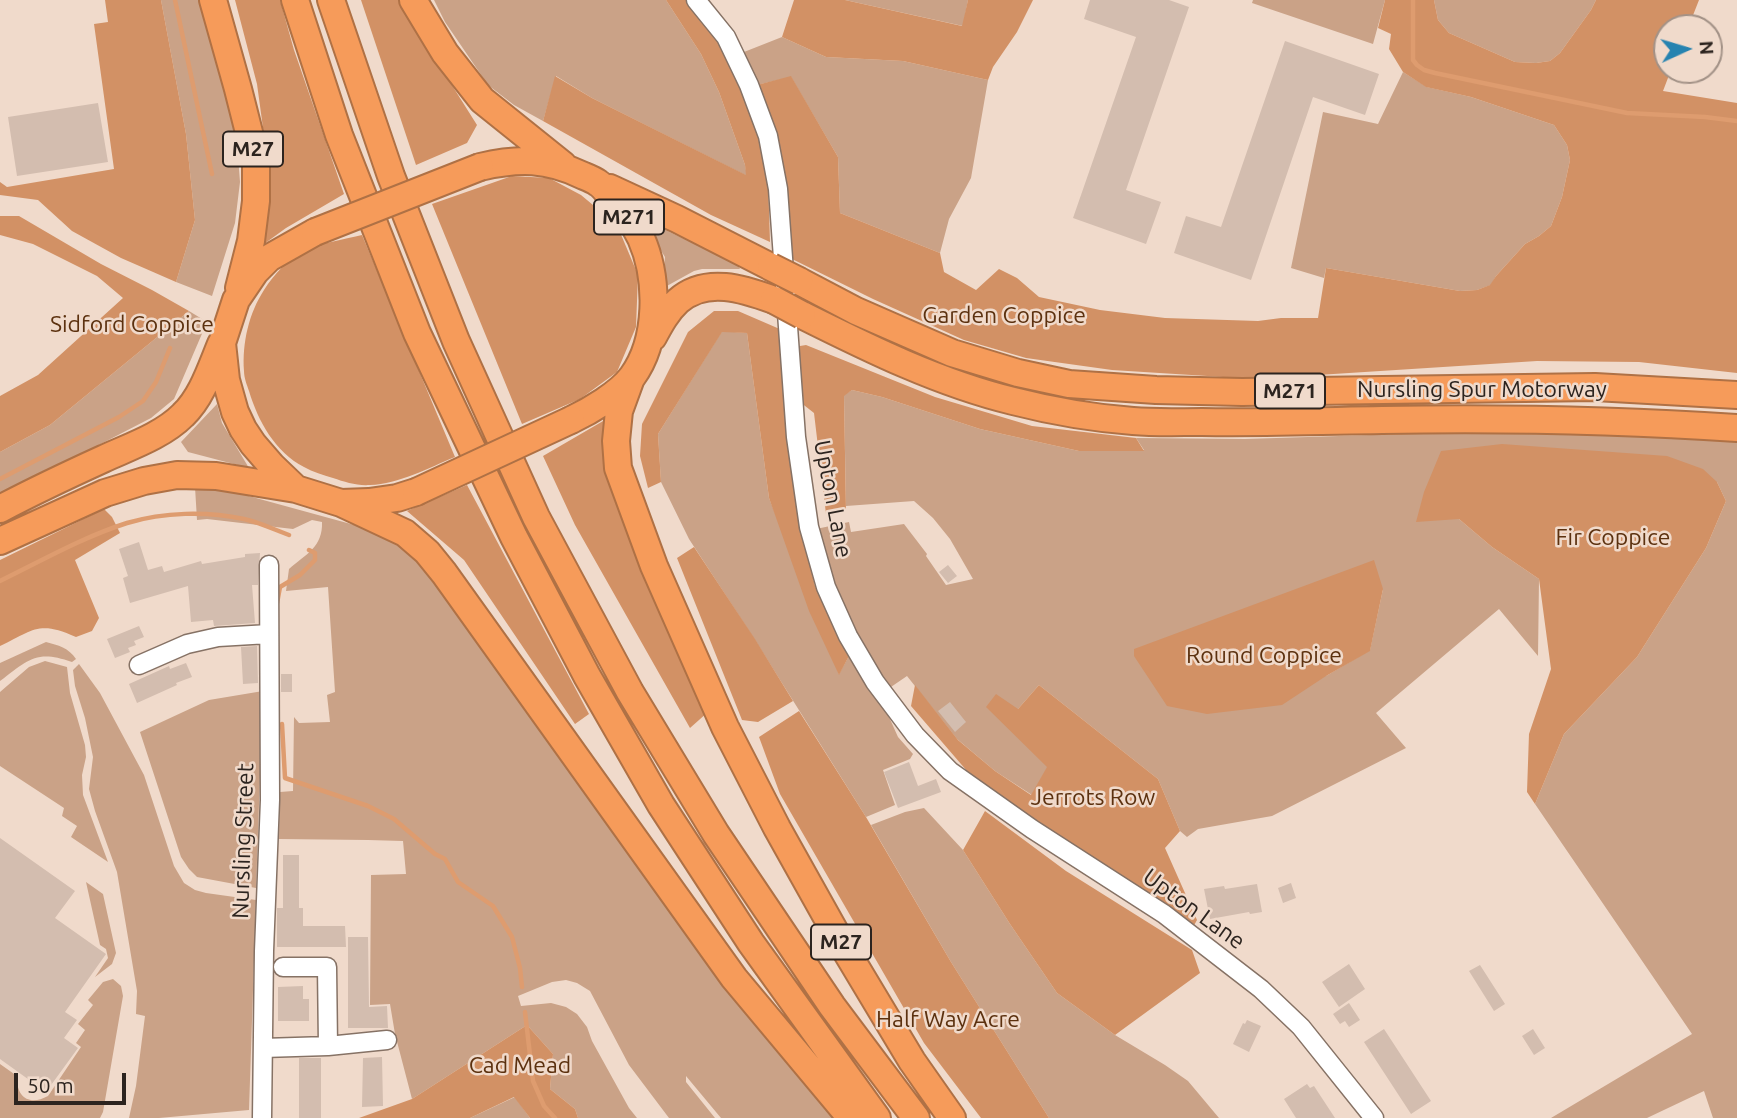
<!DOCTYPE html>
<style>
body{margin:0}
#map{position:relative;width:1737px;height:1118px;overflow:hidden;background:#f0dacb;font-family:Ubuntu,sans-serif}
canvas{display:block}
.north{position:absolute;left:1653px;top:14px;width:70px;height:70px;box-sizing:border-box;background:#f0dacb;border:2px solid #a29186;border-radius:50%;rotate:86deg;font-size:19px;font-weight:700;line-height:28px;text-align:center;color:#2c241f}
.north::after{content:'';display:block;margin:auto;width:24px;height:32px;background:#2683b0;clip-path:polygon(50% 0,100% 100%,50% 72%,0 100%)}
.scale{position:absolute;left:14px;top:1073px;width:112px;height:32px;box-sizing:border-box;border:4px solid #2c241f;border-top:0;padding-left:9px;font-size:21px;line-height:24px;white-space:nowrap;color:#2c241f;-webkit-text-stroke:5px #f0dacb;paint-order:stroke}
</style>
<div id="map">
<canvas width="1737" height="1118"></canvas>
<div class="north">N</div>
<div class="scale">50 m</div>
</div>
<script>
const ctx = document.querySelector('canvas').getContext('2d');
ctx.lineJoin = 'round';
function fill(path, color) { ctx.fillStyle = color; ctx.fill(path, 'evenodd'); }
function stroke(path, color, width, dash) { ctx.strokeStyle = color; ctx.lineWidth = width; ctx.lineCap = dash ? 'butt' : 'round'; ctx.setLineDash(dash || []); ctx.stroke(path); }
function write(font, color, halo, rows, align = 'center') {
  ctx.font = font + ' Ubuntu,sans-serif'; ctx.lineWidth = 5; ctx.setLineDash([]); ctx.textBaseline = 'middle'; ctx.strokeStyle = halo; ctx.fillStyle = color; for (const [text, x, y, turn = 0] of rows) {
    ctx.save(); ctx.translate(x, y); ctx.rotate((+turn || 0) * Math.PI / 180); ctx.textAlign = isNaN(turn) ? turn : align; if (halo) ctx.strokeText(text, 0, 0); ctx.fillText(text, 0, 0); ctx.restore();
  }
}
fill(new Path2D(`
 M161 0H200L235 118 240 182 235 223 212 296 176 282 195 220 186 134Z
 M434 0H666L701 54 719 92 745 165 747 176 592 98 556 76 543 121 514 105 488 85 445 22Z
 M845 0H968L963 26Z
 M1253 0H1385L1373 44 1252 3Z
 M1434 0H1596L1591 10 1560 53 1550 61 1536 63 1515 62 1449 33 1438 20Z
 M782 37 826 57 903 61 988 80 971 178 949 219 940 253 840 213 838 157 791 77 757 85 744 52Z
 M1403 72 1427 87 1471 97 1554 125 1567 145 1570 160 1562 197 1551 226 1539 236 1525 244 1496 276 1491 285 1477 290 1460 291 1326 268 1324 278 1291 268 1323 112 1378 124Z
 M638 214C670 235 703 246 736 262L740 269H702L694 271 665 287 664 268 665 257Z
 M189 311 207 322 174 399 151 418 0 496V452L50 425Z
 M722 331 747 333 769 498 839 674 850 654 885 708 898 737 913 754 910 759 883 770 895 805 866 817 755 640 689 539 661 482 658 434Z
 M852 390 882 397 980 429 1079 451 1144 450 1136 438 1245 439 1590 428 1737 439V1118H1713L1704 1091 1647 1118H1551L1692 1034 1535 804 1564 734 1637 657 1706 548 1726 501 1717 482 1459 519 1492 547 1539 579 1538 656 1499 609 1376 713 1406 748 1272 816 1198 829 1187 837 1180 831 1158 779 1039 685 1018 709 1048 767 1032 795 995 771 957 739 907 676 888 689 864 652 835 590 816 529 849 522 851 532 904 524 927 554 926 556 946 585 973 579 950 539 933 518 914 501 846 506 844 395ZM1383 589 1370 650 1326 676Z
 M217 404 222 423 249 468 188 452 181 442Z
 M195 487 213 488 245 495 380 532 396 541 422 560 838 1118H721L686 1076V1082L715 1118H669L629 1065 590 991 577 983 566 980 552 982 518 996 521 1006 551 1003 566 1007 577 1014 587 1027 592 1041 629 1108 637 1118H578L575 1109 550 1089 553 1054 527 1025 412 1099 395 1034 390 1004 370 1005 371 875 406 874 403 841 368 840 279 839 280 792 293 791 294 717 299 723 330 722 327 695 335 692 328 587 286 591 289 569C306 554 323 547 322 522L312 520 293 529 207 519 197 520Z
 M46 642C58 645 69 648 76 659L72 662C36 649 28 660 0 681V663Z
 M45 661 67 667 70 693 85 745 86 757 82 775 83 795 108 862 71 837 77 826 62 816 64 808 0 766V692L29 667Z
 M79 664 100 693 144 775 174 866 184 883 195 890 206 893 256 900 249 1110 159 1118H129L136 1086 145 1016 136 1014 137 991 117 872 95 811 89 789 93 757 85 718 75 686 73 670Z
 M263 691 256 888 197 877 189 869 181 857 140 732 209 700Z
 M924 808 963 850 1010 924 1057 993 1115 1035 1165 1065 1188 1081 1219 1118H1049L951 962 871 825 905 812Z
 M86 882 103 894 116 953 112 964 95 977 108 958 106 949 100 945Z
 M113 979 121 986 123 996 103 1112 100 1118H0V1064L17 1076C16 1098 30 1106 48 1096L81 1047 76 1043 85 1030 78 1024 93 1005 88 1000 103 982Z
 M515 1097 530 1118H470Z`), '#caa287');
fill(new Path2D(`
 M105 0H161L186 134 195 220 176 282 121 258 72 231 38 200 0 195V182L7 187 114 169 94 24 108 22Z
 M235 0H280L294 50 344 194 286 228 264 244 267 157 257 84Z
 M361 0H409L431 52 477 125 467 143 416 165Z
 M666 0H689L729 59 755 121 762 148 768 180 770 242 711 215 543 121 555 76 592 98 746 175 745 165 719 92 701 54Z
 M794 0H845L962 26 968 0H1033L1017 32 993 67 988 80 903 61 826 57 782 37Z
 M1385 0H1434L1438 20 1449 33 1515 62 1536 63 1550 61 1560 53 1591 10 1596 0H1699L1688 28H1667V70H1671L1663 91 1737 103V373L1639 362 1537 361 1255 379 1112 370 1026 358 964 340 873 299 788 257 783 163 757 85 791 76 838 157 840 213 940 253 944 272 976 290 999 269 1017 278 1039 297 1100 310 1165 318 1258 321 1281 318H1318L1326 268 1460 291 1477 290 1490 285 1496 276 1525 244 1539 236 1551 226 1562 197 1570 160 1567 145 1554 125 1471 97 1426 87 1403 72 1389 49 1391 34 1378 28Z
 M512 176 549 178 581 195 617 225 638 275 636 327 617 372 580 399 522 424 432 204Z
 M0 216H19L101 264 152 290 189 311 50 425 0 452V396L38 375 123 298 97 276 33 244 0 235Z
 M362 235 455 457C428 468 399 484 370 485 357 486 345 482 333 478 323 475 313 472 304 467 275 452 258 421 249 391 247 385 244 378 244 371 242 343 249 313 264 290 274 274 289 258 306 250 320 243 346 239 362 235Z
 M714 311H738L782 330 797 511 815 586 850 654 839 675 809 611 769 498 747 333 722 332 658 434 661 482 648 488 640 456 642 424 688 332Z
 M806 345 935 397 1032 426 1136 438 1144 451H1079L980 429 882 397 852 390 844 396 846 511 826 514 814 413 800 402 794 347Z
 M610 417 708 712 690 728 575 525 543 456Z
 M1502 444 1667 456 1703 469 1717 482 1726 501 1706 548 1637 657 1564 734 1535 804 1527 792 1529 734 1551 669 1539 579 1492 547 1459 519 1416 522 1424 492 1441 451Z
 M467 485 589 714 575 724 464 560 407 511Z
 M104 509 112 517 120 533 75 560 99 618 92 631 76 637C39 620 33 630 0 646V560Z
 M694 547 755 639 793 701 758 722 742 720 677 558Z
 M1374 560 1383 589 1370 651 1326 676 1282 705 1207 714 1167 706 1134 656V649Z
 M915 685 958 740 995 771 1031 795 1047 767 986 707 996 694 1018 709 1039 685 1158 779 1180 831 1165 848 1197 920 1192 929 1095 864 967 771 911 706Z
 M799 711 866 817 951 962 1049 1118H981L924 1043 780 794 759 737Z
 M985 811 1066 871 1192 950 1200 973 1115 1035 1057 993 1010 924 963 850Z
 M527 1025 553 1054 550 1089 575 1109 578 1118H530L514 1097 470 1118H359L412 1099Z`), '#d29165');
stroke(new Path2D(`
 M175 0 212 174
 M1413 0V60L1417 65 1424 70 1435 73 1627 113 1705 117 1737 121
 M0 479 119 417 143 401 156 382 170 348
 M0 581C41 561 83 537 127 523 164 512 206 511 244 519 259 522 275 530 289 535
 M277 603 280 587 300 575 315 560V553L309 550
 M282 724 285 778 368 806 394 819 435 854 445 859 458 882 493 906 512 937 520 968 522 987
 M525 1012 533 1081 544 1106 555 1118`), '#de9c6f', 4.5);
fill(new Path2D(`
 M1090 0H1169L1189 7 1126 190 1161 202 1146 244 1073 218 1136 37 1084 19Z
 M1285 41 1379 74 1365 115 1313 97 1251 280 1174 253 1186 216 1221 227Z
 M98 103 108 162 17 176 8 117Z
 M139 542 148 570 162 566 164 572 201 561 202 564 245 557V554L260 553 258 585H252L255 623 214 626 213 620 191 622 188 586 130 603 123 578 128 576 119 549Z
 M948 565 957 576 948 583 939 572Z
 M139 626 144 637 134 641 136 645 128 648 130 652 115 658 107 639Z
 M257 646 258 683 243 684 241 647Z
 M186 663 192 677 176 683 177 685 137 703 129 684 169 666 170 669Z
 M281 674H292V692H281Z
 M950 702 966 722 955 732 938 711Z
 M909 762 918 786 936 779 941 792 898 808 884 772Z
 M0 838 75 891 55 918 106 954 65 1012 77 1020 64 1038 78 1048 46 1092 0 1059Z
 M283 855H299V908H303V926H345L346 947H277V908H283Z
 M1291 883 1296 898 1283 903 1278 888Z
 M1257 884 1262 912 1250 914 1249 912 1210 919 1204 889 1224 886 1225 889Z
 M348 937H368L369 1007 387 1006 388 1028H348Z
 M1349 964 1365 989 1339 1007 1322 982Z
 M1480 965 1505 1004 1494 1011 1469 971Z
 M303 986V999H309V1021H278V987Z
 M1349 1003 1360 1020 1349 1027 1345 1021 1340 1024 1333 1014Z
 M1247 1020 1261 1026 1249 1052 1233 1044 1243 1023 1245 1024Z
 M1384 1029 1431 1101 1411 1114 1364 1042Z
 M1533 1029 1545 1048 1534 1055 1522 1036Z
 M382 1057 383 1106 362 1107 363 1058Z
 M299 1058H321V1118H299Z
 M1307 1084 1310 1088 1314 1086 1335 1118H1296L1284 1099Z`), '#d3bdaf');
const minor = new Path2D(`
 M696 0 726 37 749 85 768 136 778 189 796 437 809 527 826 587 848 636 875 682 915 735 950 771 1032 829 1164 914 1261 989 1301 1027 1374 1118
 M139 665 187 644 218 637 269 634
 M328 1046 387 1040
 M263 1048 328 1046 327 967H283
 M262 1118 264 951 270 800 269 565`);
const highway = new Path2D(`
 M213 0 238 89 256 160V201L251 241 239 288
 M295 0 339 135 417 333 514 537 587 676 661 805 751 943 877 1118
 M331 0 391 176 456 341 536 517 630 692 716 834 832 1006 916 1118
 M413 0 445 53 482 100 563 165
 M480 167C519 158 547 158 584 176 589 178 594 180 598 183 603 186 606 191 610 195 622 208 633 221 641 238 659 279 659 340 632 377 619 394 590 411 571 420
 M610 188 677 219 771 267
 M315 232 269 258 255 272 236 300 222 343 226 380 235 412 243 429 253 444 272 466 296 489 341 503 369 502 397 498 416 492
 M799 281 856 311 952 353 1018 373 1069 384 1156 390 1242 392 1595 387 1737 395
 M802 315C870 349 939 383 1013 401 1052 411 1093 418 1133 421 1156 423 1179 422 1202 422 1262 423 1322 421 1382 420 1501 418 1619 420 1737 428
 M653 337C660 324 667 311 678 301 706 276 744 289 774 300
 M631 378 619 411 616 441 618 468 654 566 725 727 777 828 843 946 912 1061 952 1118
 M341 503 405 533 427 552 444 573 734 978 851 1118
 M0 509C34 491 68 475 103 459 129 447 162 436 183 415 202 397 211 368 221 344
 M0 541 105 493 144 481 177 475 216 476 296 489`);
stroke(minor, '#867265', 21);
stroke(highway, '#af7145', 30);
stroke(minor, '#fff', 18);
stroke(highway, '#f69b5a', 26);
const highwayBridge = new Path2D(`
 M315 232 480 167
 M771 267 799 281
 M774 300 802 315
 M416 492 571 420`);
stroke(highwayBridge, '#af7145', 30, []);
stroke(highwayBridge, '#f69b5a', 26);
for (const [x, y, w] of [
 [253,149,60],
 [629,217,70],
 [1290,391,70],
 [841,942,60]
]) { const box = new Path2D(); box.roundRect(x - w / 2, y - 17.5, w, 35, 5); ctx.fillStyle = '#f0dacb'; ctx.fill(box); stroke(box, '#2c241f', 2); }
write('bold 21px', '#2c241f', null, [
 ["M27",253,149],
 ["M271",629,217],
 ["M271",1290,391],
 ["M27",841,942]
]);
write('23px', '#5c310f', '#f0dacb', [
 ["Garden Coppice",1004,315],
 ["Sidford Coppice",132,324],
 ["Fir Coppice",1613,537],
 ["Round Coppice",1264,655],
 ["Jerrots Row",1093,797],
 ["Half Way Acre",948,1019],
 ["Cad Mead",520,1065]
]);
write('23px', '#2c241f', '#f0dacb', [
 ["Nursling Spur Motorway",1482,389],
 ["Upton Lane",833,499,79],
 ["Nursling Street",243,841,-88],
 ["Upton Lane",1194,909,36]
]);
</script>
